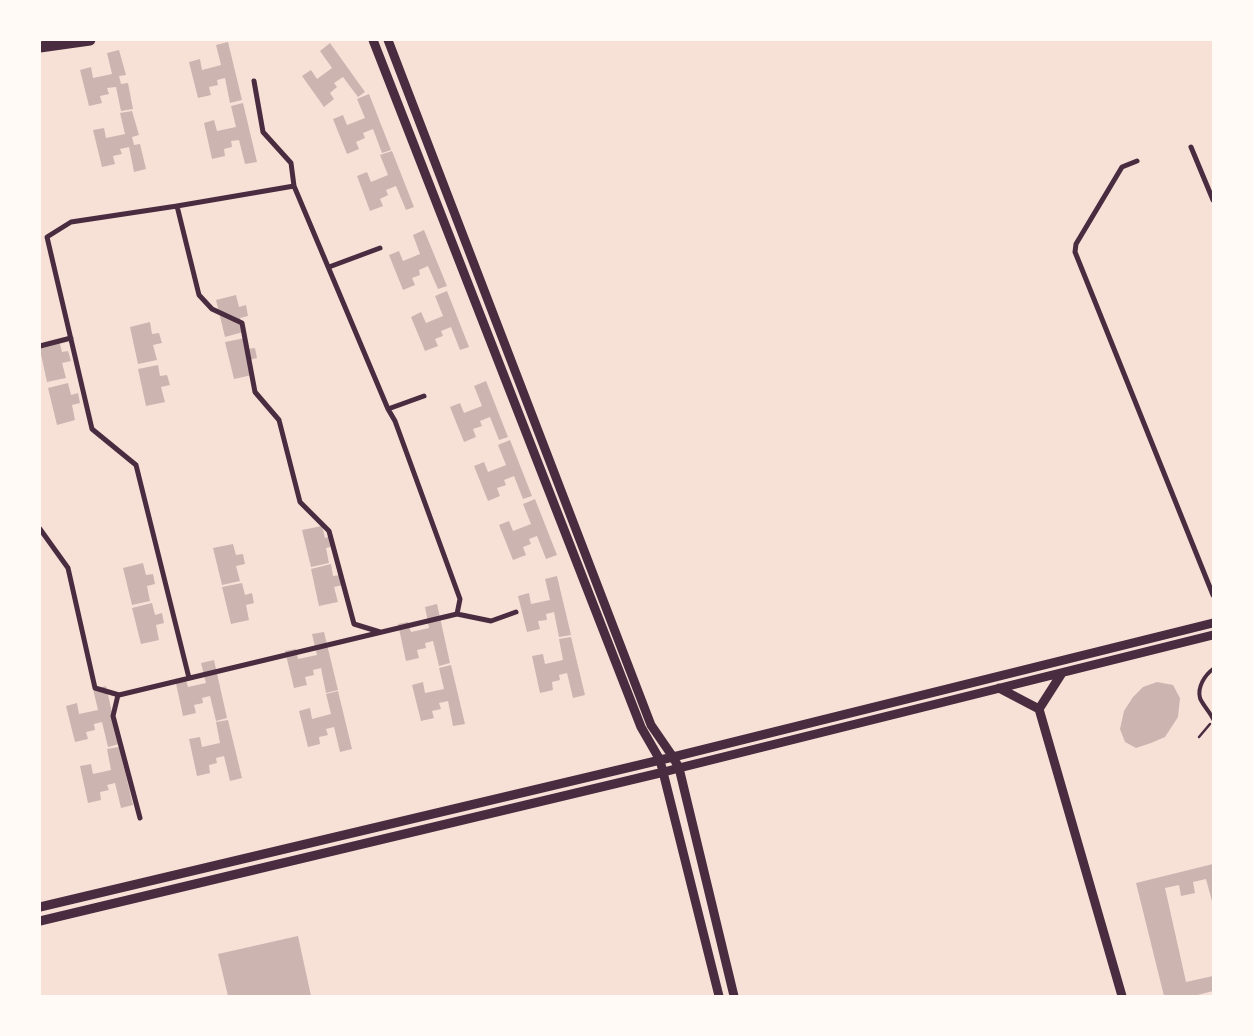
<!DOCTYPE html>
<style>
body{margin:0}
#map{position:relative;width:1253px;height:1036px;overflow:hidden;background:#f7e1d7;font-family:"Noto Serif",serif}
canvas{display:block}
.frame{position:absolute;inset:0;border:41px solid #fffaf5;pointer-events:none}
</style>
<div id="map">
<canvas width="1253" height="1036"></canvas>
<div class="frame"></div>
</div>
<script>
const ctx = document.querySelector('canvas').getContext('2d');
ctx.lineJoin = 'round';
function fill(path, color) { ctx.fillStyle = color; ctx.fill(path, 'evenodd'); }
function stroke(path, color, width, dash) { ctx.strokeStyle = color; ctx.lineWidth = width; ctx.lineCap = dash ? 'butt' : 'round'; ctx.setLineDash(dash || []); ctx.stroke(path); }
fill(new Path2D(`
 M228 42 242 100 230 103 225 78 217 80 218 85 209 87 211 95 198 98 189 62 200 59 202 70 221 65 216 45Z
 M330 43 365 92 358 97 343 77 334 83 337 87 330 93 334 99 324 107 302 76 311 70 317 79 332 68 320 51Z
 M119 50 126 75 119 76 121 84 128 83 133 109 121 111 116 87 107 88 109 94 100 96 102 103 89 106 80 70 91 67 93 78 112 74 107 53Z
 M369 94 391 150 382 153 373 129 363 133 365 138 356 142 359 149 347 154 333 119 343 115 347 125 365 118 357 99Z
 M243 103 257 162 245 164 239 140 231 141 232 147 224 149 225 156 212 159 204 123 214 120 217 131 236 127 231 106Z
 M132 111 139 135 132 137 134 145 140 144 146 169 134 172 129 147 120 149 122 154 113 156 115 164 102 167 93 130 104 128 106 138 125 134 120 113Z
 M392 151 414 207 406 210 396 186 386 190 388 195 380 199 383 206 370 211 357 176 367 172 371 182 388 175 380 155Z
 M424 230 447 286 438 289 428 266 419 270 420 275 412 278 415 285 403 290 389 255 399 251 403 261 420 254 413 235Z
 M447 291 469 347 460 350 451 327 441 331 443 336 435 339 438 346 425 351 411 317 421 312 426 323 443 316 435 296Z
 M236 295 239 307 246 305 248 316 240 318 243 332 225 337 216 300Z
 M150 322 152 334 159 333 162 343 153 345 157 360 138 364 130 327Z
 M245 338 248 349 255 348 257 358 249 360 252 375 234 379 225 342Z
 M59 340 62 352 68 351 71 361 62 363 66 378 47 382 40 350V345Z
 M158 365 160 376 167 375 170 385 161 387 165 402 146 406 138 369Z
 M486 381 508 437 499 440 490 417 480 421 482 426 473 429 476 437 464 442 450 407 460 403 464 413 482 406 474 386Z
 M68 383 71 395 78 393 80 403 72 405 75 420 57 425 48 388Z
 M510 440 532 496 523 499 514 476 504 480 506 485 497 488 500 496 488 501 474 466 484 462 488 472 506 465 498 445Z
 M535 499 557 555 546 559 537 536 529 539 531 544 523 547 526 555 513 560 499 525 509 521 513 531 531 524 523 504Z
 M322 526 325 538 332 536 334 546 326 548 329 563 311 567 302 530Z
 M233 544 236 555 243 554 245 564 236 566 240 581 222 585 213 548Z
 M143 563 146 575 153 574 155 584 147 586 150 601 132 605 123 568Z
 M331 564 333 576 341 575 343 585 334 587 338 602 319 606 311 569Z
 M557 576 571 635 559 637 554 612 546 614 547 620 538 621 540 629 527 632 518 596 529 593 531 604 550 600 545 579Z
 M242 583 245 595 252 593 254 603 246 605 249 620 231 624 222 587Z
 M152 603 155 615 162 613 164 623 156 625 159 640 141 644 132 608Z
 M437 604 450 663 439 666 433 641 425 643 426 648 417 650 419 658 406 661 398 624 408 622 411 632 429 628 425 607Z
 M324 632 338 690 326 693 321 668 313 670 314 675 305 677 307 685 294 688 285 651 296 649 298 659 317 655 312 634Z
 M571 637 585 695 573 698 567 673 559 675 560 680 552 682 553 690 540 693 532 656 543 654 545 664 563 660 559 639Z
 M214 660 227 718 216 721 210 696 202 698 203 703 194 705 196 713 183 716 175 679 185 677 188 687 206 683 201 663Z
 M451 665 465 724 453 726 448 701 439 703 441 709 432 711 434 718 421 721 412 685 423 682 425 693 444 689 439 668Z
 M1157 682 1173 685 1180 698 1178 717 1165 737 1151 743 1136 748 1125 742 1120 729 1124 711 1133 697 1143 687Z
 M106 686 119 744 108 747 102 722 94 724 95 730 86 732 88 739 75 742 66 706 77 703 79 714 98 710 93 689Z
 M338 691 352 749 340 752 334 727 326 729 328 735 319 737 320 744 308 747 299 711 310 708 312 719 331 714 326 694Z
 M228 720 242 778 230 781 224 756 216 758 217 763 209 765 210 773 197 776 189 739 200 737 202 747 220 743 216 722Z
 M119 747 133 805 121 808 115 783 107 785 109 790 100 792 101 800 88 803 80 766 91 764 93 774 111 770 107 749Z
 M1213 864V905L1206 879 1193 882 1195 893 1181 896 1179 885 1165 888 1186 982 1213 976V991L1194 996H1164L1136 883Z
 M298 936 311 996H228L218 954Z`), '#ccb4b1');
stroke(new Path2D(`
 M1199 737 1210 724`), '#4a2c40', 2.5);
stroke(new Path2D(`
 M1213 669C1205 675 1197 687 1200 698 1202 704 1210 712 1213 719`), '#4a2c40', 4);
stroke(new Path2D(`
 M254 81 263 132 291 163 294 186 388 409
 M1191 147 1213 200
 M1137 161 1122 167 1076 244 1075 252 1213 595
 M177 206 199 295 212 309 242 323 255 392 279 420 300 502 329 531 354 624 380 632
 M329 267 380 248
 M40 346 71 338
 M40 529 68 568 95 688 119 695 457 614 460 599 395 421 388 409 424 396
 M457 614 491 621 516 612
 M189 678 136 465 92 429 47 237 71 222 177 206 294 186
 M118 695 113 716 140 818`), '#4a2c40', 5);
stroke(new Path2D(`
 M373 40 641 727 660 760 719 996
 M388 40 651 725 673 757 679 768 734 996
 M999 688 1039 709 1122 996
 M1039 709 1062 673
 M40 907 673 757 1213 623
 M40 921 664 772 679 768 1213 635`), '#4a2c40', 9);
stroke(new Path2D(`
 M40 47 90 40`), '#4a2c40', 11);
</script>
